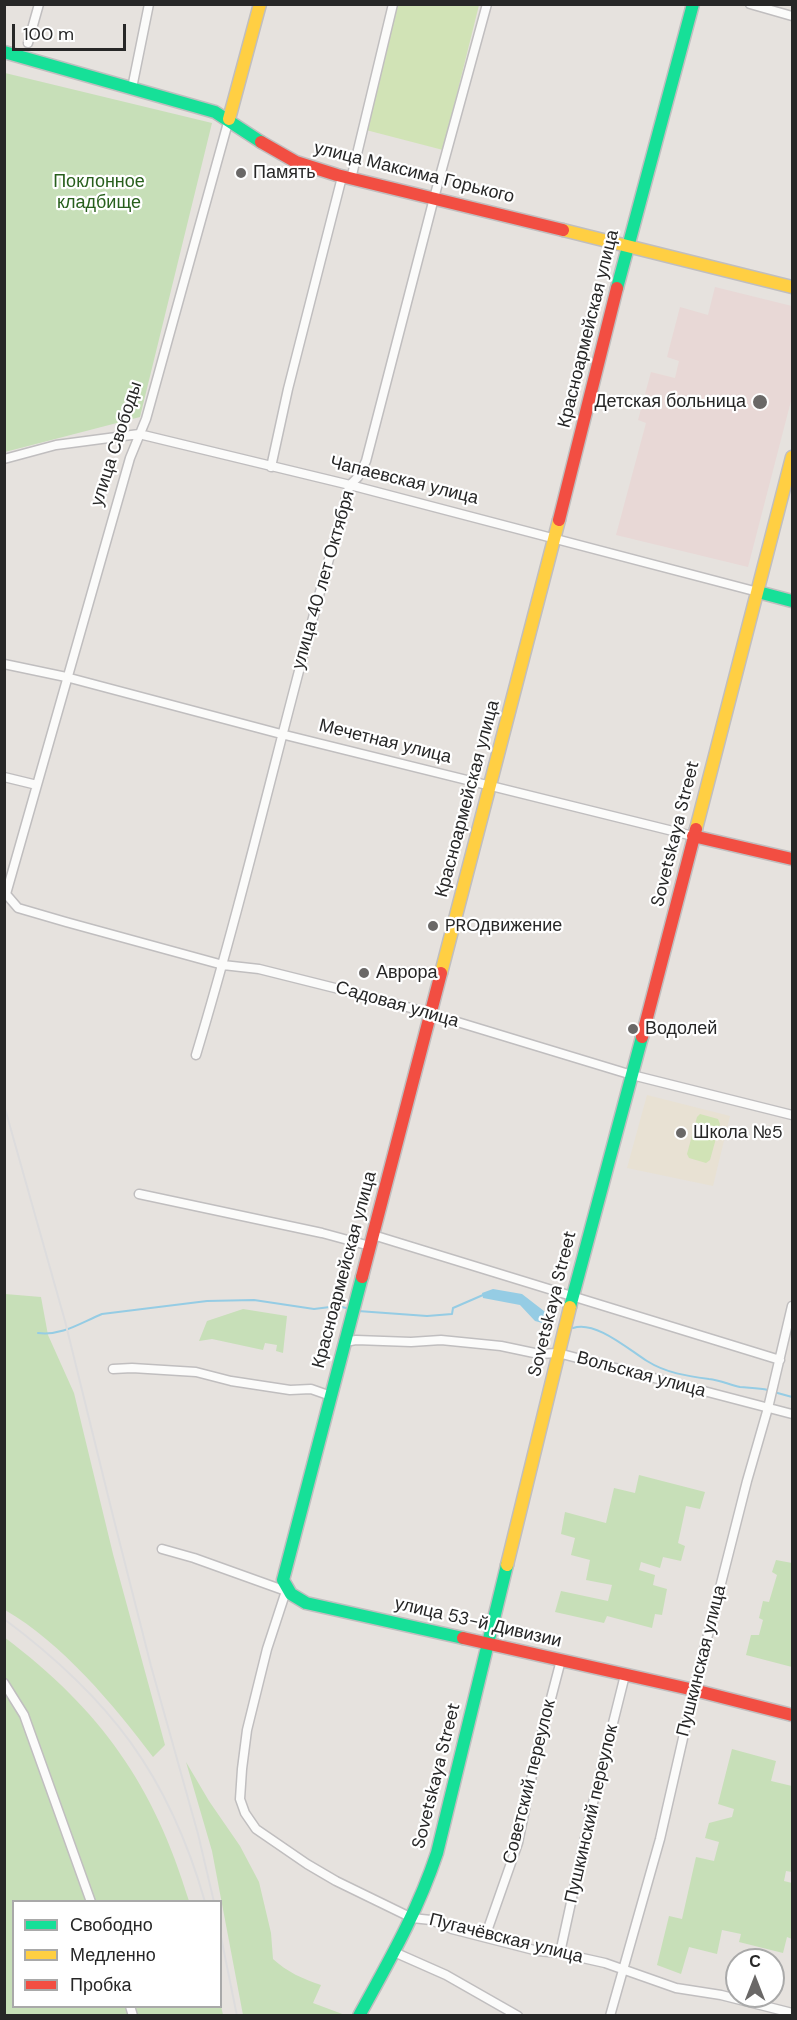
<!DOCTYPE html>
<meta charset="utf-8">
<style>
body{margin:0}
#map{position:relative;width:797px;height:2020px;overflow:hidden;background:#e6e2de;font-family:"DM Sans",sans-serif}
canvas{display:block}
.frame{position:absolute;inset:0;border:6px solid #272727;pointer-events:none}
.legend{position:absolute;left:12px;top:1900px;width:210px;height:108px;box-sizing:border-box;background:#fff;border:2px solid #a9a9a9;margin:0;padding:8px 10px;list-style:none;font-size:18px;color:#272727}
.legend li{display:flex;align-items:center;gap:12px;height:30px}
.legend b{width:30px;border:2px solid #a9a9a9}
.north{position:absolute;left:725px;top:1948px;width:60px;height:60px;box-sizing:border-box;background:#fff;border:2px solid #a9a9a9;border-radius:50%;rotate:0deg;font-size:16px;font-weight:700;line-height:24px;text-align:center;color:#272727}
.north::after{content:'';display:block;margin:auto;width:21px;height:27px;background:#6a6867;clip-path:polygon(50% 0,100% 100%,50% 72%,0 100%)}
.scale{position:absolute;left:12px;top:24px;width:114px;height:27px;box-sizing:border-box;border:3px solid #272727;border-top:0;padding-left:8px;font-size:18px;line-height:21px;white-space:nowrap;color:#272727;-webkit-text-stroke:4px #fff;paint-order:stroke}
</style>
<div id="map">
<canvas width="797" height="2020"></canvas>
<div class="frame"></div>
<ul class="legend">
<li><b style="height:8px;background:#16e098"></b>Свободно</li>
<li><b style="height:8px;background:#ffcf43"></b>Медленно</li>
<li><b style="height:8px;background:#f24e42"></b>Пробка</li>
</ul>
<div class="north">С</div>
<div class="scale">100 m</div>
</div>
<script>
const ctx = document.querySelector('canvas').getContext('2d');
ctx.lineJoin = 'round';
function fill(path, color) { ctx.fillStyle = color; ctx.fill(path, 'evenodd'); }
function stroke(path, color, width, dash) { ctx.strokeStyle = color; ctx.lineWidth = width; ctx.lineCap = dash ? 'butt' : 'round'; ctx.setLineDash(dash || []); ctx.stroke(path); }
function write(font, color, halo, rows, align = 'center') {
  ctx.font = font + ' "DM Sans",sans-serif'; ctx.lineWidth = 4.5; ctx.setLineDash([]); ctx.textBaseline = 'middle'; ctx.strokeStyle = halo; ctx.fillStyle = color; for (const [text, x, y, turn = 0] of rows) {
    ctx.save(); ctx.translate(x, y); ctx.rotate((+turn || 0) * Math.PI / 180); ctx.textAlign = isNaN(turn) ? turn : align; if (halo) ctx.strokeText(text, 0, 0); ctx.fillText(text, 0, 0); ctx.restore();
  }
}
fill(new Path2D(`
 M647 1095 730 1116 713 1186 627 1168Z`), '#e8e1d3');
fill(new Path2D(`
 M715 287 792 306V397L748 567 616 535 646 423 638 420 651 372 675 378 679 361 667 357 680 307 708 315Z`), '#e8d8d6');
fill(new Path2D(`
 M5 73 212 123 140 417 5 452Z
 M5 1294 41 1297 48 1335 74 1393 113 1554 165 1745 153 1757C113 1704 62 1643 5 1610Z
 M243 1309 287 1316 283 1353 276 1351 277 1345 265 1343 263 1350 212 1339 199 1341 207 1321Z
 M639 1475 705 1492 700 1509 686 1506 678 1543 685 1546 681 1561 663 1557 660 1568 641 1562 639 1570 655 1575 653 1585 667 1589 662 1615 655 1614 652 1628 607 1616 604 1623 555 1612 561 1591 608 1601 612 1585 586 1580 590 1560 571 1555 575 1538 561 1534 565 1512 606 1523 614 1488 635 1493Z
 M776 1560 792 1563V1667L746 1655 751 1635H759L763 1620 759 1618 763 1601 769 1602 777 1575 772 1572Z
 M4 1637C101 1710 154 1785 189 1901L14 1902V2006H221L223 2015H5Z
 M732 1749 776 1761 771 1781 792 1786V1872L786 1871 784 1881 792 1883V1939L787 1937 783 1953 739 1942 741 1934 722 1930 717 1954 689 1947 681 1974 657 1965 669 1916 682 1919 696 1857 714 1861 719 1842 705 1838 709 1823 732 1817 734 1809 718 1804Z
 M186 1762 209 1801 240 1846 259 1882 271 1933 273 1959C287 1972 303 1979 321 1985L313 2003 345 2015H243L212 1851Z`), '#c7dfb8');
fill(new Path2D(`
 M396 5H479L443 150 366 130Z
 M700 1114 718 1119 720 1124 710 1160 706 1163 689 1158 687 1154 697 1117Z`), '#d1e3b6');
fill(new Path2D(`
 M493 1289 522 1294 553 1318 554 1321 550 1325 535 1321 520 1305 483 1298 482 1293Z`), '#95cce4');
stroke(new Path2D(`
 M358 1311 427 1316 452 1314 453 1308 483 1295
 M573 1328C595 1320 628 1349 647 1361 666 1373 687 1376 709 1379 720 1380 730 1385 740 1387 750 1388 759 1388 768 1390
 M38 1333C62 1336 80 1323 102 1314L207 1301 254 1300 314 1309 338 1306 350 1309
 M774 1392 792 1397`), '#95cce4', 2);
const street = new Path2D(`
 M750 4 792 16
 M28 43 39 4
 M132 88 149 4
 M229 119 146 419 130 458 6 894 18 908 66 922 223 965 259 969 355 993 418 1010 632 1075 792 1115
 M351 179 393 4
 M4 459 56 445 139 434 350 485 758 592
 M271 467 288 389 342 177
 M4 664 66 677 281 734 693 836
 M4 777 37 785
 M196 1055C253 866 294 674 350 485L358 477 366 461 434 198 487 4
 M139 1194 322 1233 370 1246
 M373 1235 780 1360
 M345 1342 356 1340 411 1342 441 1340 501 1346 539 1354 558 1353 792 1414
 M113 1369 132 1368 196 1372 231 1381 290 1390 311 1389 331 1396
 M162 1549 194 1558 286 1591 267 1649 247 1730 242 1769 240 1799 245 1813 256 1829 307 1864 336 1881 412 1918 431 1920 452 1929 538 1951 560 1953 605 1963 676 1988 721 1995 792 2013
 M4 1683 24 1715 91 1902
 M485 1937 518 1843 536 1756 561 1660
 M394 1952 446 1975 518 2016
 M560 1953 590 1815 625 1675
 M130 2006 133 2016
 M610 2016 660 1839 694 1690 747 1481 768 1408 792 1306`);
const fast = new Path2D(`
 M4 52 215 112 261 142
 M617 288 693 4
 M758 592 792 601
 M362 1277 283 1580 291 1594 306 1603 463 1638
 M570 1307 642 1037
 M359 2016C389 1961 417 1913 437 1853L507 1565`);
const slow = new Path2D(`
 M229 119 260 4
 M563 230 792 287
 M696 829 792 457
 M441 973 559 520
 M507 1565 570 1307`);
const jam = new Path2D(`
 M261 142 296 162 337 175 563 230
 M559 520 617 288
 M693 836 792 859
 M642 1037 696 829
 M362 1277 441 973
 M463 1638 694 1690 792 1715`);
stroke(street, '#c0bebf', 11);
stroke(fast, '#c0bebf', 15);
stroke(slow, '#c0bebf', 15);
stroke(jam, '#c0bebf', 15);
stroke(street, '#fbfbfa', 8);
stroke(fast, '#16e098', 12);
stroke(slow, '#ffcf43', 12);
stroke(jam, '#f24e42', 12);
stroke(new Path2D(`
 M4 1105 65 1321 113 1516 151 1666 198 1834 214 1902
 M4 1619C109 1697 169 1775 205 1902
 M220 1932 237 2016`), '#dddcdd', 2);
for (const [x, y, r, color] of [
 [241,173,6,"#6a6867"],
 [760,402,8,"#6a6867"],
 [433,926,6,"#6a6867"],
 [364,973,6,"#6a6867"],
 [633,1029,6,"#6a6867"],
 [681,1133,6,"#6a6867"]
]) { const dot = new Path2D(); dot.arc(x, y, r, 0, 2 * Math.PI); ctx.fillStyle = color; ctx.fill(dot); stroke(dot, '#fff', 2); }
write('18px', '#272727', '#fff', [
 ["Память",253,173],
 ["Детская больница",746,402,"right"],
 ["PROдвижение",445,926],
 ["Аврора",376,973],
 ["Водолей",645,1029],
 ["Школа №5",693,1133]
], 'left');
write('18px', '#272727', '#fff', [
 ["улица Максима Горького",414,173,14],
 ["Красноармейская улица",589,329,-76],
 ["улица Свободы",117,444,-72],
 ["Чапаевская улица",404,481,14],
 ["улица 40 лет Октября",324,580,-74],
 ["Мечетная улица",385,742,14],
 ["Красноармейская улица",468,799,-75],
 ["Sovetskaya Street",676,834,-76],
 ["Садовая улица",397,1005,16],
 ["Красноармейская улица",345,1270,-75],
 ["Sovetskaya Street",553,1304,-76],
 ["Вольская улица",641,1375,15],
 ["улица 53-й Дивизии",478,1623,13],
 ["Пушкинская улица",702,1661,-76],
 ["Sovetskaya Street",437,1776,-76],
 ["Советский переулок",530,1782,-76],
 ["Пушкинский переулок",592,1814,-77],
 ["Пугачёвская улица",506,1939,14]
]);
write('18px', '#285f1d', '#fff', [
 ["Поклонное",99,182],
 ["кладбище",99,203]
]);
</script>
